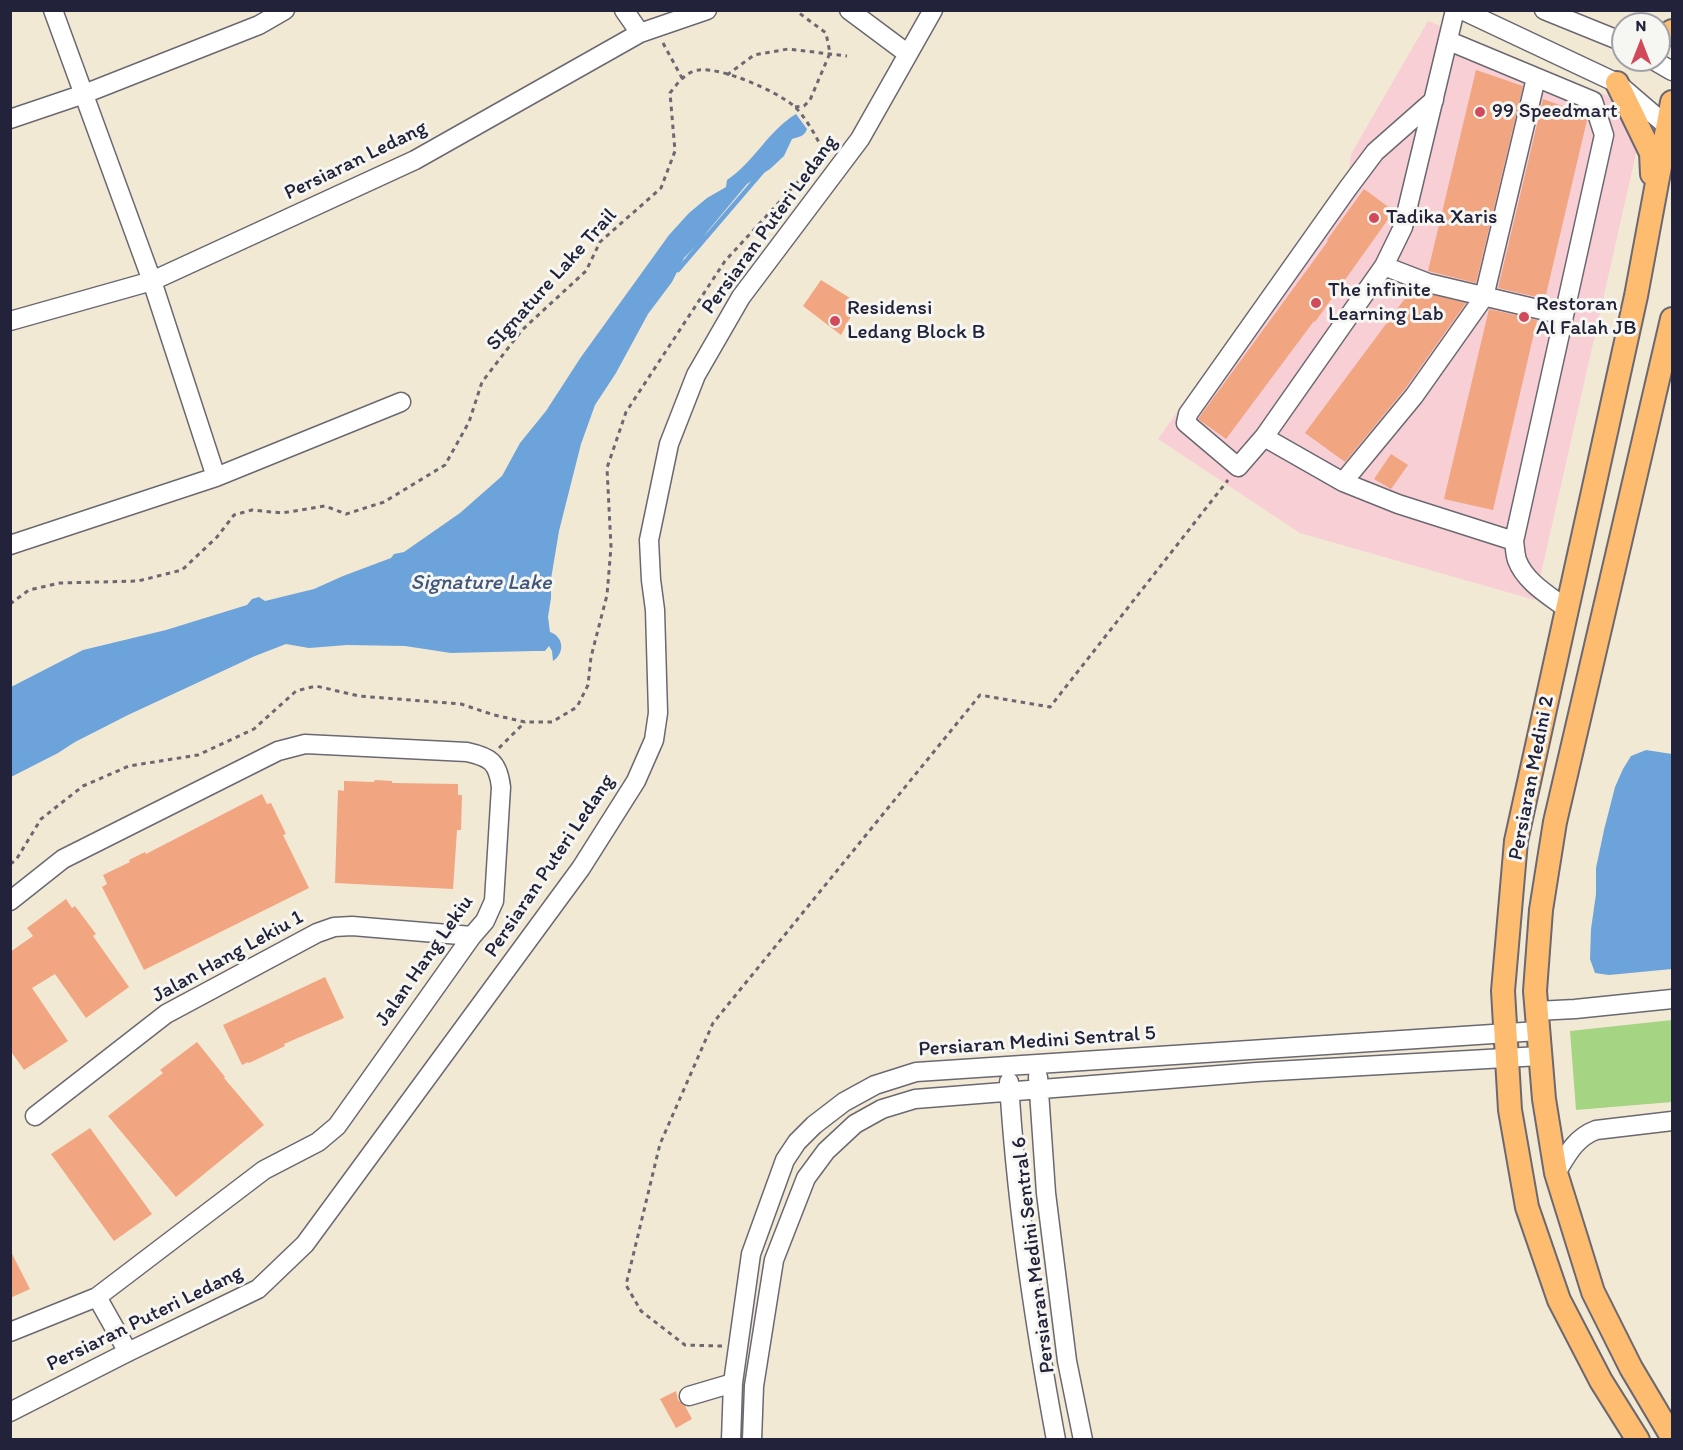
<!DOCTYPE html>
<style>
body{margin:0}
#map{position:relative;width:1683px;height:1450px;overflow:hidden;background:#f2e9d5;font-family:Itim,sans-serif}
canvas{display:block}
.frame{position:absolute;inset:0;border:12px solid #22223b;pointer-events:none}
.north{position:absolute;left:1611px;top:12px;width:60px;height:60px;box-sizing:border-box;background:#f6f6f2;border:2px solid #a1a1a9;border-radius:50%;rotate:0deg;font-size:16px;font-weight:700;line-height:24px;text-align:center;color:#22223b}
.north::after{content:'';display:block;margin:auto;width:21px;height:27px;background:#d1495b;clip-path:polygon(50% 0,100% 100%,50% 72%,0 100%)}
</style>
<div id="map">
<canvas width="1683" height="1450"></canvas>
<div class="frame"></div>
<div class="north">N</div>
</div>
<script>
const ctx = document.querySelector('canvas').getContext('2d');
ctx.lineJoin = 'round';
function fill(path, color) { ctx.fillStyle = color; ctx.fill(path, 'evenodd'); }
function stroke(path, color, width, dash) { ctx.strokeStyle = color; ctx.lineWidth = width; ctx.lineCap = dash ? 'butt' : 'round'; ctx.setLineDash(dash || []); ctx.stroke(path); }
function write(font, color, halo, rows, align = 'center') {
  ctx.font = font + ' Itim,sans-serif'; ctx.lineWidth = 6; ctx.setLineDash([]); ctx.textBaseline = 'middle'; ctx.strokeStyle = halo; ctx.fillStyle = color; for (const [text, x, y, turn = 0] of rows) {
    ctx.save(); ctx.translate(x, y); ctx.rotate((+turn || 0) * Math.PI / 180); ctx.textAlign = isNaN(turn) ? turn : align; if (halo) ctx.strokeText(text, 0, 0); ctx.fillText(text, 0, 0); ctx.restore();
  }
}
fill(new Path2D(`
 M1428 21 1608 96 1637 149 1535 600 1300 533 1158 439 1349 173 1351 154Z`), '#f7cfd5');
fill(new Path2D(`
 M1672 1020V1102L1576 1110 1570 1031Z`), '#a5d583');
fill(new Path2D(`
 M796 114 807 129C805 136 799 137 792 139L784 156 770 169 747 184 707 232 701 241 684 258 672 282 648 314 616 373 595 405 581 444 559 531 551 579V598L548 617 550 632C564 637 565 653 553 661L552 651 549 646 545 651H534L451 653 405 646 347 645 309 648 286 644 255 656 128 715 75 742 58 753 11 777V687L83 650 166 630 247 605 252 599 259 597 265 601 314 589 343 576 391 558 394 554 404 552 460 513 502 476 520 443 546 411 581 357 669 235 689 213 707 198 726 187 727 180C754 162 768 131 796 114Z
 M1646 750 1672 754V969L1609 975 1595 973 1590 959 1591 929 1596 894V868L1604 830 1615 787 1623 769 1631 756Z`), '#6ca3da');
stroke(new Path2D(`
 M678 270 762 172`), '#6ca3da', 4.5);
fill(new Path2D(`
 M1476 70 1523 86 1476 283 1428 271Z
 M1543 99 1585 114 1587 120 1545 299 1498 288Z
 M1364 189 1394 211 1315 322 1314 321 1226 439 1198 419 1328 241 1327 240Z
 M821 280 858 303 841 335 803 306Z
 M1412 289 1466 303 1405 389 1345 462 1305 433Z
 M1489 309 1537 320 1493 510 1444 499Z
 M1391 454 1408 465 1391 489 1374 479Z
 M375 780 392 781V783L458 784V795H462L461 830H457L453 889 335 883 338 790 344 791V781L374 782Z
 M262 794 267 804 271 803 286 834 283 835 309 888 144 970 102 887 107 884 103 875 130 862 129 860 145 852 146 854Z
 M66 899 72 908 75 906 96 934 93 936 129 987 86 1018 55 974 32 988 68 1041 24 1070 10 1050V952L33 936 27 928Z
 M325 977 344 1018 284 1044 285 1046 249 1063 248 1062 242 1065 223 1025Z
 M197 1042 225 1077 224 1078 264 1125 176 1197 108 1116 163 1073 160 1070Z
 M90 1128 152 1214 114 1241 51 1154Z
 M10 1250 30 1289 10 1298Z
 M676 1391 678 1400 685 1406 692 1419 676 1428 660 1399Z`), '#f1a581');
const minor = new Path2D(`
 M53 10 152 281 216 477
 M624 10 640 33
 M849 10 908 54
 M1462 10 1617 83 1667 126 1672 127
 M1544 10 1623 42
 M1449 41 1593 101 1604 135 1514 541C1515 547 1515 554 1517 560 1525 582 1550 596 1567 609
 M1653 60 1672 71
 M1434 100 1375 152 1348 188 1188 414 1186 423 1238 467 1264 437 1384 266 1403 227 1455 10
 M10 119 84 94 259 25 285 10
 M1384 266 1428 283 1563 315
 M10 321 152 281 415 160 640 33 707 10
 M1264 437 1343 482 1398 504 1514 541
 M1343 482 1414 396 1484 297 1536 78
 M10 545 216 477 401 402
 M10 901 63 859 278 751 305 744 467 752C490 757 498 762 501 787L494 901 485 921 472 936 337 1126 318 1142 264 1170 97 1297 10 1332
 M1536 1011 1575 1009 1672 999
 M1038 1077 1046 1193 1067 1361 1083 1440
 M1009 1082C1016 1202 1034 1322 1056 1440
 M35 1116 166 1014 317 933 334 927 352 926 472 936
 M1556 1173C1567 1155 1575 1138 1596 1130L1672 1121
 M97 1297 128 1352
 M689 1396 733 1383
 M10 1412 128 1352 258 1289 305 1244 581 868 636 781 654 740 658 713 655 610 651 580 649 540 669 444 696 375 741 297 860 139 933 10
 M731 1440 733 1383 751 1254 785 1160 797 1142 814 1125 844 1102 875 1085 916 1072 1538 1031
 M752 1440 754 1386 774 1260 806 1178 826 1151 855 1124 882 1109 915 1099 1257 1072 1540 1056`);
const major = new Path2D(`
 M1659 39 1672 31
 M1617 83 1651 153 1652 174
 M1672 319 1555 822 1541 910 1535 991 1544 1099 1556 1173 1593 1292 1631 1368 1672 1437
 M1638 1440 1601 1381 1559 1300 1527 1207 1510 1110 1503 991 1516 841 1636 296 1672 102`);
stroke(minor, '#6b6871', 21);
stroke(major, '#6b6871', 26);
stroke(new Path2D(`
 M663 43 682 78
 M727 75 754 55 788 49 847 56
 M795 107 804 106 810 100 830 53 826 33 795 10
 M10 604 29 590 60 583 138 581 182 570 217 537 234 515 252 510 282 513 325 506 346 514 384 502 445 465 469 422 482 382 522 330 586 271 600 242 661 188 675 151 670 93C677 84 686 71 699 70 722 67 776 91 794 106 804 115 817 137 822 149L819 159 725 261 626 412 607 468 611 547 607 595 591 657 588 685 577 707 552 722H525L494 715 461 704 359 696 316 686 296 691 254 729 198 755 129 766 83 786 41 819 16 860 10 864
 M499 748 525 722
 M722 1346 685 1345 641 1311 626 1285 660 1144 713 1023 980 695 1050 707 1228 480`), '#6b6871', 3, [4.5, 4.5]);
stroke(minor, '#fff', 18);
stroke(major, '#febc70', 22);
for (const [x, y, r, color] of [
 [1480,112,6,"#d1495b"],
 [1374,218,6,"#d1495b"],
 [1316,303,6,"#d1495b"],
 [1524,317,6,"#d1495b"],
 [835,321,6,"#d1495b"]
]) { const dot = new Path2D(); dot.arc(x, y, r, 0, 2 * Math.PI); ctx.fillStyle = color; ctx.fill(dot); stroke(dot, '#f6f6f2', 2); }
write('21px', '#22223b', '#f6f6f2', [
 ["99 Speedmart",1492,112],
 ["Tadika Xaris",1386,218],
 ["The infinite",1328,291],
 ["Learning Lab",1328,315],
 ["Restoran",1536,305],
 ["Al Falah JB",1536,329],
 ["Residensi",847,309],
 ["Ledang Block B",847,333]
], 'left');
write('21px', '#22223b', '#f6f6f2', [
 ["Persiaran Ledang",356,161,-26],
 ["Persiaran Puteri Ledang",770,225,-54],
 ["SIgnature Lake Trail",552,280,-48],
 ["Persiaran Medini 2",1532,778,-79],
 ["Persiaran Puteri Ledang",550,866,-56],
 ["Jalan Hang Lekiu 1",228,957,-29],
 ["Jalan Hang Lekiu",425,961,-55],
 ["Persiaran Medini Sentral 5",1037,1042,-4],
 ["Persiaran Medini Sentral 6",1034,1255,-97],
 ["Persiaran Puteri Ledang",145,1319,-26]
]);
write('italic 22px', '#40567b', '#f6f6f2', [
 ["Signature Lake",481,583]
]);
</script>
